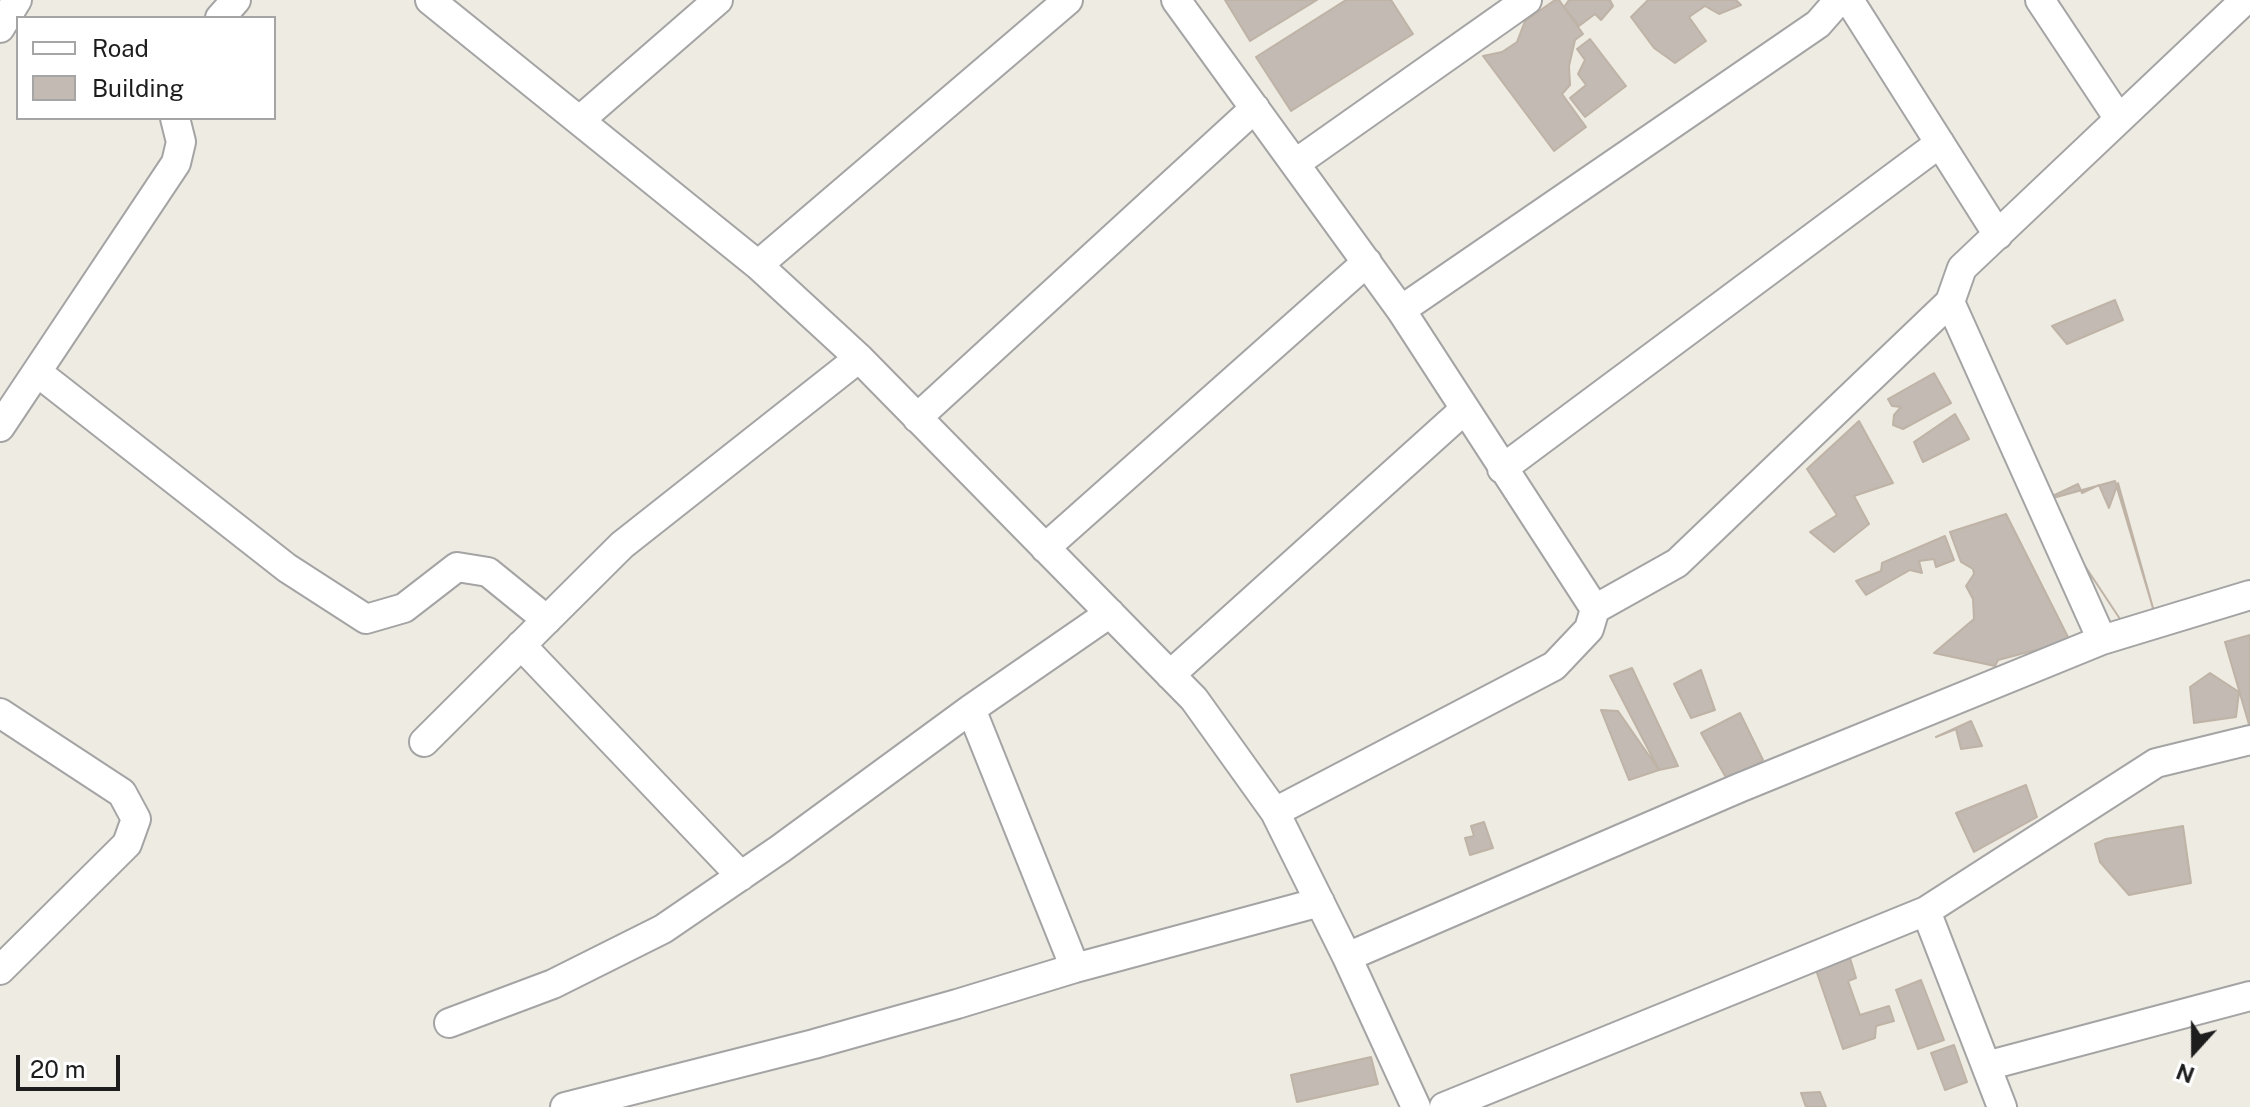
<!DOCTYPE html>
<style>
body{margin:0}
#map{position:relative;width:2250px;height:1107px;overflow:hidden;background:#eeebe3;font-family:"Public Sans",sans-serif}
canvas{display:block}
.legend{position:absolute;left:16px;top:16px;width:260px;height:104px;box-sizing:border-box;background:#fff;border:2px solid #a5a5a5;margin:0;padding:10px 14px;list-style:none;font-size:24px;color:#1d1d1d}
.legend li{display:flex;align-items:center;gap:16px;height:40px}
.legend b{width:40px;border:2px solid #a5a5a5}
.north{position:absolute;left:2154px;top:1011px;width:80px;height:80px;-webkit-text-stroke:6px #fff;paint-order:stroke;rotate:201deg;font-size:22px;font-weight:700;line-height:32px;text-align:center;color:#1d1d1d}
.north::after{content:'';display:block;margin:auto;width:28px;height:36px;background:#1d1d1d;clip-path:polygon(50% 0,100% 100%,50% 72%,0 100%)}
.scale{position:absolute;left:16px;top:1055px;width:104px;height:36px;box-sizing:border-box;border:4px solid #1d1d1d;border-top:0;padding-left:10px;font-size:24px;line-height:28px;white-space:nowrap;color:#1d1d1d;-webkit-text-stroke:6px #fff;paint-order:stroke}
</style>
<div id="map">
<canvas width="2250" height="1107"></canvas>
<ul class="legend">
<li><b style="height:10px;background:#fff"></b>Road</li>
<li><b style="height:22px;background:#c2bab3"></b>Building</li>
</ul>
<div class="north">N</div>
<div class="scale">20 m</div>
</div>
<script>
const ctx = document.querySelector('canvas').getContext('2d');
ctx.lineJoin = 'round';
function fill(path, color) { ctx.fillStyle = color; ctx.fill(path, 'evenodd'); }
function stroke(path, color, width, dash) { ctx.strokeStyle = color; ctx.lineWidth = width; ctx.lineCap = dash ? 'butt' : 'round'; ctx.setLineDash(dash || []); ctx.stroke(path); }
const building = new Path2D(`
 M1225 0H1317L1250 41Z
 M1346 0H1391L1413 34 1291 111 1256 57Z
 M1555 0H1559L1583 34 1575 40 1569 66 1570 85 1562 94 1586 127 1554 151 1483 56 1502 52 1517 42 1525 21Z
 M1569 0H1610L1613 6 1601 20 1595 14 1579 26 1564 7Z
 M1648 0H1736L1741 5 1719 14 1705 6 1689 17 1706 41 1675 63 1654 48 1631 17Z
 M1590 39 1626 86 1585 117 1570 98 1586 85 1578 74 1585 60 1577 49Z
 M2115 300 2123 320 2067 344 2052 326Z
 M1934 373 1951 403 1903 429 1893 425 1894 415 1901 407 1892 406 1888 399Z
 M1955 414 1969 439 1923 462 1914 442Z
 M1859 421 1893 483 1854 496 1869 524 1834 552 1810 532 1837 515 1807 469Z
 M2115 481 2155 615 2122 622 2042 501Z
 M2118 483 2155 615 2122 622 2042 501 2078 484 2082 493 2099 485 2109 508Z
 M2006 514 2070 641 1998 660 1995 666 1934 653 1974 619 1973 599 1966 586 1974 574 1973 569 1961 562 1950 532Z
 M1945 536 1954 560 1936 567 1934 559 1919 561 1922 573 1910 570 1866 595 1856 581 1881 571 1882 563Z
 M2250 635V728L2225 642Z
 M1632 668 1678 766 1659 770 1610 676Z
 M1701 670 1715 710 1691 718 1674 684Z
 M2210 673 2239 692 2236 717 2194 723 2190 687Z
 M1601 710 1618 711 1659 770 1629 780Z
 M1740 713 1763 760 1729 783 1701 733Z
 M1971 721 1982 746 1961 749 1956 729 1936 737Z
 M2026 785 2037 817 1974 852 1956 813Z
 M1484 822 1493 848 1470 855 1465 838 1474 836 1471 826Z
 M2183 826 2191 883 2129 895 2100 862 2095 844 2106 839Z
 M1850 958 1856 978 1848 981 1860 1015 1889 1006 1894 1021 1876 1026 1875 1038 1843 1049 1816 970Z
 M1921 980 1944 1040 1918 1049 1896 990Z
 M1954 1045 1967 1082 1945 1090 1931 1053Z
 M1371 1057 1378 1084 1297 1102 1291 1075Z
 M1820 1092 1826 1107H1806L1801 1093Z`);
fill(building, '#c2bab3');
stroke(building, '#bfb3a6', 2);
const minor = new Path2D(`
 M430 0 758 265 859 358 1194 699 1275 812 1347 957 1416 1107
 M1176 0 1401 310 1595 609 1589 629 1554 666 1275 812
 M1849 0 1998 235
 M2040 0 2119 119
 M220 18 236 0
 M0 28 17 0
 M580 120 718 0
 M1296 163 1527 0
 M758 265 1068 0
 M1401 310 1818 24 1839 0
 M37 372 287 568 366 619 404 608 457 567 488 572 547 620
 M917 418 1255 108
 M0 427 176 163 181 142 175 118
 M1502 469 1940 143
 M1045 548 1367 262
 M1595 609 1677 563 1950 302
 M2102 640 1950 302 1962 268 2245 0
 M521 645 741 876
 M1170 675 1464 410
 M971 709 1075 968
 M0 713 122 793 136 819 127 844 0 970
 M424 742 622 545 859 358
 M1926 911 2002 1107
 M1347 957 1739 788 2102 640 2250 595
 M449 1023 553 984 663 929 780 849 971 709 1110 613
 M1986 1066 2250 996
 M565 1107 814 1044 957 1004 1075 968 1320 902
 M1444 1107 1926 911 2156 763 2250 740`);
stroke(minor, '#a4a4a4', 32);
stroke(minor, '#fff', 28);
</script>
